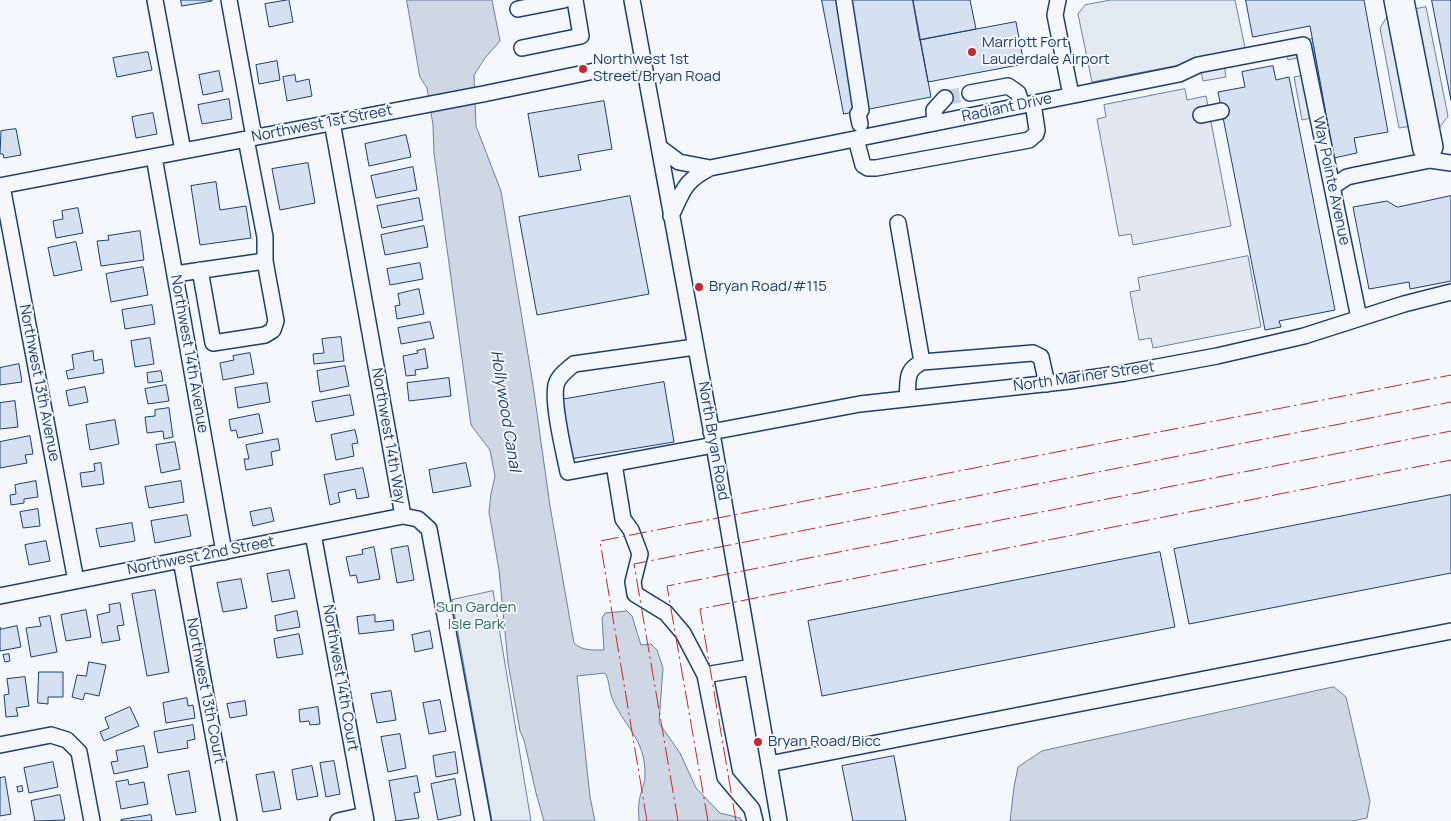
<!DOCTYPE html>
<style>
body{margin:0}
canvas{display:block;background:#f4f7fb}
</style>
<canvas width="1451" height="821"></canvas>
<script>
const ctx = document.querySelector('canvas').getContext('2d');
ctx.lineJoin = 'round';
function fill(path, color) { ctx.fillStyle = color; ctx.fill(path, 'evenodd'); }
function stroke(path, color, width, dash) { ctx.strokeStyle = color; ctx.lineWidth = width; ctx.lineCap = dash ? 'butt' : 'round'; ctx.setLineDash(dash || []); ctx.stroke(path); }
function write(font, color, halo, rows, align = 'center') {
  ctx.font = font + ' Manrope,sans-serif'; ctx.lineWidth = 4; ctx.setLineDash([]); ctx.textBaseline = 'middle'; ctx.strokeStyle = halo; ctx.fillStyle = color; for (const [text, x, y, turn = 0] of rows) {
    ctx.save(); ctx.translate(x, y); ctx.rotate((+turn || 0) * Math.PI / 180); ctx.textAlign = isNaN(turn) ? turn : align; if (halo) ctx.strokeText(text, 0, 0); ctx.fillText(text, 0, 0); ctx.restore();
  }
}
const green = new Path2D(`
 M1111 0H1235L1246 52 1092 82 1078 14 1085 5Z
 M493 591 531 821H492L452 600Z`);
fill(green, '#e3e9f0');
stroke(green, '#687fa3', 1);
const parking = new Path2D(`
 M1426 7 1448 116 1437 131 1412 126 1399 128 1380 28 1388 15Z
 M1312 39 1326 115 1302 120 1294 77 1304 75 1300 57 1288 60 1287 53 1224 65 1226 77 1203 81 1199 61Z
 M1185 89 1187 100 1206 96 1231 226 1133 245 1131 234 1119 236 1097 119 1106 117 1104 105Z
 M1248 256 1261 327 1153 348 1151 338 1139 340 1130 292 1140 290 1138 278Z`);
fill(parking, '#e3e8f0');
stroke(parking, '#687fa3', 1);
const water = new Path2D(`
 M407 0H492L500 41 485 58 474 75 476 126 501 191 533 385 550 506 574 643C582 651 593 650 604 650L602 618 605 613 627 611 632 616 641 645 651 644 657 650 663 668 659 723 680 753 696 788 720 813 740 818 742 821H639C639 815 638 808 639 802 640 793 645 784 645 776 646 737 622 726 611 695 609 687 609 680 605 673L577 676 590 797 595 821H544L536 793 524 740 520 731 508 663 499 570 489 512 491 494 495 476 490 450 471 425 434 153 433 125 427 88 420 77Z
 M1334 687 1346 697 1370 801 1367 818 1353 821H1010L1014 787 1018 767 1042 751Z`);
fill(water, '#cfd7e4');
stroke(water, '#687fa3', 1);
const building = new Path2D(`
 M181 0H212V1L182 6Z
 M289 0 293 22 269 27 265 4Z
 M822 0H913L931 97 844 114Z
 M913 0H970L976 29 920 40Z
 M1246 0H1364L1388 132 1354 138 1357 153 1334 158 1310 26 1253 37Z
 M1432 0H1451V100Z
 M1016 22 1024 64 928 82 920 40Z
 M148 52 152 70 117 77 113 58Z
 M277 61 280 80 259 84 256 65Z
 M1273 66 1276 80 1289 77 1335 310 1279 321 1281 327 1265 330 1218 92 1245 87 1242 72Z
 M219 71 223 91 203 95 199 75Z
 M295 75 296 82 309 79 312 96 287 101 283 77Z
 M229 99 232 119 202 124 198 105Z
 M604 101 612 149 578 155 581 170 539 177 528 114Z
 M153 113 157 134 136 138 132 117Z
 M16 129 21 155 4 158 3 154H0L1 131Z
 M406 135 411 157 369 166 365 144Z
 M308 163 315 203 280 210 272 169Z
 M413 167 417 190 376 198 371 176Z
 M216 182 220 210 246 206 251 238 200 245 191 186Z
 M630 196 649 294 537 315 519 217Z
 M1451 196V281L1410 289 1409 282 1369 289 1353 207 1387 201 1397 207Z
 M419 198 423 220 382 228 377 206Z
 M78 208 83 233 56 238 53 221 63 219 62 211Z
 M424 226 428 247 385 255 381 235Z
 M140 231 144 260 101 266 97 241 109 240 108 236Z
 M76 242 82 270 54 276 48 248Z
 M420 263 423 279 390 285 387 269Z
 M143 267 148 295 111 302 106 274Z
 M419 289 424 314 397 319 395 306 400 305 398 294Z
 M152 305 155 324 125 329 122 310Z
 M430 322 434 338 401 344 398 328Z
 M341 337 344 361 314 364 313 354 324 353 322 339Z
 M150 338 154 364 135 367 131 341Z
 M425 349 428 368 415 370 416 375 406 376 403 356 418 353 417 351Z
 M93 351 94 361 102 359 104 373 68 379 66 371 74 369 72 355Z
 M250 353 254 374 223 380 220 363 234 360 233 356Z
 M19 364 22 382 0 385V368Z
 M345 366 349 386 320 392 317 371Z
 M161 371 163 381 148 383 147 373Z
 M449 378 451 396 409 401 407 383Z
 M664 382 674 442 570 459 560 400Z
 M267 383 270 402 238 408 235 388Z
 M166 385 169 401 148 404 145 389Z
 M85 387 88 402 69 406 66 391Z
 M350 395 354 415 316 422 312 402Z
 M15 401 18 427 0 429V403Z
 M169 408 173 437 164 439 163 431 147 433 145 417 155 416V410Z
 M259 414 263 433 238 438 236 430 231 431 229 420Z
 M115 420 119 444 90 450 86 425Z
 M355 430 358 443 352 444 354 456 336 460 331 435Z
 M30 436 33 454 25 455 27 463 0 468V442Z
 M278 439 280 450 271 452 273 465 246 470 244 459H249L246 445Z
 M175 442 180 469 161 473 156 445Z
 M101 463 104 484 82 487 80 473 95 471 94 464Z
 M466 463 471 486 433 493 429 470Z
 M363 468 369 497 357 499 355 489 338 493 340 502 330 505 324 475Z
 M36 481 38 497 24 499V503L11 505 10 495 16 494 15 485Z
 M181 481 184 502 149 508 145 487Z
 M1451 495V573L1189 624 1174 549Z
 M271 508 274 521 253 526 250 512Z
 M38 509 40 526 23 528 20 512Z
 M187 515 191 536 155 543 151 521Z
 M132 523 135 541 100 547 96 529Z
 M46 541 50 561 29 565 25 545Z
 M408 546 414 580 397 583 391 549Z
 M374 547 380 579 358 583 356 575 350 576 346 557 363 554 362 550Z
 M1160 552 1175 627 822 696 808 621Z
 M289 570 295 598 272 602 267 574Z
 M241 579 247 608 223 612 217 583Z
 M155 590 169 672 147 676 132 594Z
 M120 603 124 625 117 626 120 640 102 643 97 615 110 612 109 605Z
 M86 610 91 637 66 641 61 615Z
 M297 611 300 627 277 631 275 616Z
 M375 615V622L393 620 394 630 359 634 357 617Z
 M50 616 57 652 31 657 26 628 41 626 39 618Z
 M17 626 21 647 0 651V627V629Z
 M430 631 433 648 415 652 412 635Z
 M299 634 303 654 277 658 274 639Z
 M9 654 10 661 5 662 3 655Z
 M89 662 106 665 99 696 85 693 83 700 72 697 77 675 86 676Z
 M39 672H63V697H48V704L38 703Z
 M25 677 29 706 16 708 18 716 6 717 4 695 9 694 7 679Z
 M391 691 396 720 377 723 371 694Z
 M187 698 188 706 193 705 195 718 166 723 163 703Z
 M440 700 446 731 429 734 423 703Z
 M245 701 247 715 230 718 227 704Z
 M130 707 139 726 104 741 100 732 109 728 105 718Z
 M318 707 320 724 310 725 309 721 300 722 299 710Z
 M193 725 195 739 187 741 188 748 158 753 154 732Z
 M400 734 406 768 388 772 381 737Z
 M144 746 148 767 114 774 111 762 118 761 116 751Z
 M455 752 458 773 436 777 433 756Z
 M894 756 906 821H853L842 766Z
 M334 761 340 794 326 797 320 763Z
 M53 762 58 787 29 793 24 768Z
 M312 766 318 796 297 800 292 770Z
 M189 771 196 812 176 815 168 775Z
 M274 772 281 809 263 812 256 775Z
 M417 776 420 792 414 793 419 818 396 821 389 781Z
 M5 777 11 814 0 816V778Z
 M455 779 461 815 438 820 431 784Z
 M128 780 129 785 144 782 148 804 121 809 116 782Z
 M22 786 23 791 18 792 17 787Z
 M60 795 65 820 35 821 31 801Z
 M151 815 152 821H121V820Z`);
fill(building, '#d5e0f0');
stroke(building, '#1d3f73', 1);
stroke(new Path2D(`
 M945 98 970 93`), '#c9d2e0', 15, [15, 8]);
const minor = new Path2D(`
 M155 0 183 151
 M229 0 254 137
 M632 0 714 445 779 821
 M844 0 861 110 858 114 860 124
 M1058 0 1055 15 1071 95
 M1392 0 1421 150 1430 160
 M1406 0 1435 147 1430 160
 M518 9 564 0
 M522 48 581 36 575 0
 M970 93 1008 86 1018 93 1022 105
 M1201 115 1221 111
 M332 122 403 516 418 519 429 529 483 821
 M935 123 934 110 945 98
 M246 139 265 237V261
 M856 139 863 165 868 168H876L1029 140 1036 134 1037 130 1033 103
 M659 147 679 162 710 168
 M154 157 224 552
 M0 186 483 94 643 61
 M2 186 76 581
 M1332 187 1347 177 1356 175 1430 160 1451 163
 M671 216C683 191 684 181 710 168L1179 74 1198 65 1303 45 1359 318
 M898 223 922 362
 M175 274 265 261 276 321 273 330 265 335 213 343 200 270
 M695 347 574 364C567 370 558 376 556 385 552 404 564 452 568 472L714 445
 M907 399C909 381 904 371 922 362L1033 353 1041 357 1047 384
 M711 432 860 404 1070 381 1125 373 1217 356 1304 336 1404 304 1451 292
 M614 464 623 519 631 530 640 554 633 582 635 594 666 613 683 633 705 675
 M313 534 366 821
 M181 560 229 821
 M0 596 403 516
 M752 667 705 675 725 777 752 809 755 821
 M0 745 51 735 67 740 79 752 92 821
 M769 764 1451 631
 M338 821 365 815`);
stroke(minor, '#1d3f73', 18);
stroke(minor, '#f4f7fb', 15);
stroke(new Path2D(`
 M647 821 600 541 1451 375
 M678 821 634 564 1451 402
 M708 821 667 586 1451 431
 M736 821 700 609 1451 460`), '#c62828', 1, [18, 4, 2.5, 4]);
for (const [x, y, r, color] of [
 [972,52,5,"#c62828"],
 [583,69,5,"#c62828"],
 [699,287,5,"#c62828"],
 [758,742,5,"#c62828"]
]) { const dot = new Path2D(); dot.arc(x, y, r, 0, 2 * Math.PI); ctx.fillStyle = color; ctx.fill(dot); stroke(dot, '#f4f7fb', 2); }
write('15px', '#1d3f73', '#f4f7fb', [
 ["Marriott Fort",982,43],
 ["Lauderdale Airport",982,60],
 ["Northwest 1st",593,60],
 ["Street/Bryan Road",593,77],
 ["Bryan Road/#115",709,287],
 ["Bryan Road/Bicc",768,742]
], 'left');
write('15px', '#1d3f73', '#f4f7fb', [
 ["Radiant Drive",1007,108,-12],
 ["Northwest 1st Street",322,124,-11],
 ["Way Pointe Avenue",1331,181,78],
 ["Northwest 14th Avenue",189,354,80],
 ["North Mariner Street",1084,377,-8],
 ["Northwest 13th Avenue",39,383,79],
 ["Northwest 14th Way",388,436,80],
 ["North Bryan Road",713,441,80],
 ["Northwest 2nd Street",201,556,-11],
 ["Northwest 14th Court",340,678,80],
 ["Northwest 13th Court",205,691,79]
]);
write('15px', '#2c6c60', '#f4f7fb', [
 ["Sun Garden",476,608],
 ["Isle Park",476,625]
]);
write('italic 16px', '#1d3f73', '#f4f7fb', [
 ["Hollywood Canal",505,411,81]
]);
</script>
